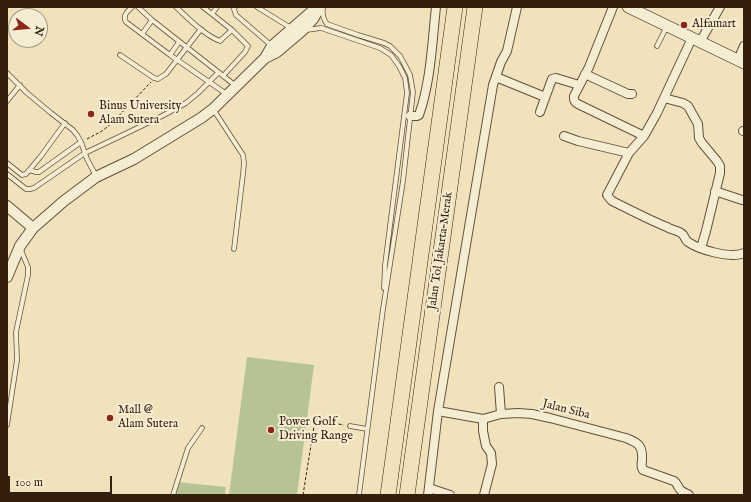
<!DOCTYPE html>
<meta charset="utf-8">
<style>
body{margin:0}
#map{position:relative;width:751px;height:502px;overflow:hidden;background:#f0e3bc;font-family:"IM FELL English",serif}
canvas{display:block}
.frame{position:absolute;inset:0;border:8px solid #341e0d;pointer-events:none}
.north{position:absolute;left:8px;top:8px;width:40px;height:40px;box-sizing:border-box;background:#f5edd3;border:1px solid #a89a84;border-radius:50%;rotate:106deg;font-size:11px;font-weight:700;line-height:16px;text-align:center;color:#341e0d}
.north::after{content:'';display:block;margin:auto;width:14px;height:18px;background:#8f2418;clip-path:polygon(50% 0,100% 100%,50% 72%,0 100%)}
.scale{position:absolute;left:8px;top:476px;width:104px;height:18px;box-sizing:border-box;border:2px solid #341e0d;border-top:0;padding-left:5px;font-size:12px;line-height:14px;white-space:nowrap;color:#341e0d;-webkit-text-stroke:3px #f5edd3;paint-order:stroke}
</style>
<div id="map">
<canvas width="751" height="502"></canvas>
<div class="frame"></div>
<div class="north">N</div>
<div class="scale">100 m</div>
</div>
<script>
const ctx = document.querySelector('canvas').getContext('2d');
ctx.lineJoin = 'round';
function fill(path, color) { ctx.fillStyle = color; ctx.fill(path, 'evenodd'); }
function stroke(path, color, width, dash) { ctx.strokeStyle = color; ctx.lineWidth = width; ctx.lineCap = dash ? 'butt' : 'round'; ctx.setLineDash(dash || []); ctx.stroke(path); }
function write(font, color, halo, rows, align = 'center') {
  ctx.font = font + ' "IM FELL English",serif'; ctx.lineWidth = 4; ctx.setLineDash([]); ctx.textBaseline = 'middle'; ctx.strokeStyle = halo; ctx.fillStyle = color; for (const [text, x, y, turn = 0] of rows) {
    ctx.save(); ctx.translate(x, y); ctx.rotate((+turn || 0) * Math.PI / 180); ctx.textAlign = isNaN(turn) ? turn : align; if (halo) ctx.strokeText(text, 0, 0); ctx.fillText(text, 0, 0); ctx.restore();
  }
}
fill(new Path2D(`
 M247 357 314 365 297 495H229Z
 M178 482 226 487 225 495H176Z`), '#b6c493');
const service = new Path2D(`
 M132 7C128 11 122 15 126 22L170 55 228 95
 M138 7 152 20 236 86
 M176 7C188 18 204 35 220 41L223 38 232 30
 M203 7 212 14
 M217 7 212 14 232 30 248 46 245 52 223 76
 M235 7 234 9 236 15 272 46
 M257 7 291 28
 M323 7C322 14 323 19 327 24L358 35 384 43 390 46 400 56 406 67 410 75 413 92 403 181 383 309 359 495
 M306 30 321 28 380 48 391 55 399 66 405 78 407 93 385 265 384 288
 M142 34 152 20
 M657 46 667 26
 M120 55 154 78 158 79 166 74 201 29
 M170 55 179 42
 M7 73 27 93 51 113 73 130 77 135 81 142 87 159 96 176
 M7 101 20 85
 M213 109 243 155 244 163 243 174 234 249
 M7 163 22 175 26 174 41 156 65 123
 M29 170 36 172H39L81 142
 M7 174 26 189H30L34 188 85 153 125 134 162 116 186 103 198 93 218 73
 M7 425 17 360 16 332 28 275V267L20 248
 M350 426 367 429
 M173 495 188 448 202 428`);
const minor = new Path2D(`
 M613 7 589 67 574 96C573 102 577 104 582 106L644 136 657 113 692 38
 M700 42 720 7
 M738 60 744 46
 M585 74 628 94H632
 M496 77 545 97
 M664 98 683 103 688 106 698 124 699 138 702 143 717 161 720 166V173L706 231 701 248
 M540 112 552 79 556 78 579 85
 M410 116H417L419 115C431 81 432 43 436 7
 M743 131H744
 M564 136 578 141 629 153
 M644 136 629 153 607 195 611 200 614 202C631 210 649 220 667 227 671 230 677 230 681 233 685 235 684 239 688 242 700 250 731 259 744 253
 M715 191 742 200
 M499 387 501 414
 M438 411 493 85 501 62 507 51 517 7
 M483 419V431L486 446 491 453 492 464 484 495
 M429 488 450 495
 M428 495 438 411 483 419 501 414 518 413 532 414 550 418 626 438C639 443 643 446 642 461 641 465 641 467 643 470L674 481C677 483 677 485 679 488 681 492 686 493 689 495`);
const tertiary = new Path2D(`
 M265 58 277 52 303 30 313 19 317 12
 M7 206 33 228
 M7 277 20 246 33 228 64 201 96 177 134 159 201 118 213 109 265 58 272 46 317 7`);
const secondary = new Path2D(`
 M628 7 744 63`);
const motorway = new Path2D(`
 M388 495 455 7
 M407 495 475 7`);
stroke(service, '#634f39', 5.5);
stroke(minor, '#634f39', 10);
stroke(tertiary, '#634f39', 12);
stroke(secondary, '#341e0d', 12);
stroke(motorway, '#341e0d', 16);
stroke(new Path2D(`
 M87 139 102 131 112 123 151 82
 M303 495 315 420 344 425`), '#341e0d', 1, [3, 2]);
stroke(service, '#f5edd3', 4);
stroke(minor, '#f5edd3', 8);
stroke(tertiary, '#f5edd3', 10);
stroke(secondary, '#f5edd3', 11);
stroke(motorway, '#f0e3bc', 15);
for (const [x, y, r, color] of [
 [684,25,4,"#8f2418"],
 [91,114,4,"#8f2418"],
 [110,418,4,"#8f2418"],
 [271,430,4,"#8f2418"]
]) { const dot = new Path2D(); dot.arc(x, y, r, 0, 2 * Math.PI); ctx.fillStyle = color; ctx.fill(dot); stroke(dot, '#f5edd3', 1.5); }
write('12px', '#341e0d', '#f5edd3', [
 ["Alfamart",692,25],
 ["Binus University",99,107],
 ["Alam Sutera",99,121],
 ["Mall @",118,411],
 ["Alam Sutera",118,425],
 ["Power Golf",279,423],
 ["Driving Range",279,437]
], 'left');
write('12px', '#341e0d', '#f5edd3', [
 ["Jalan Tol Jakarta–Merak",441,251,-82],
 ["Jalan Siba",566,410,14]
]);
</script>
